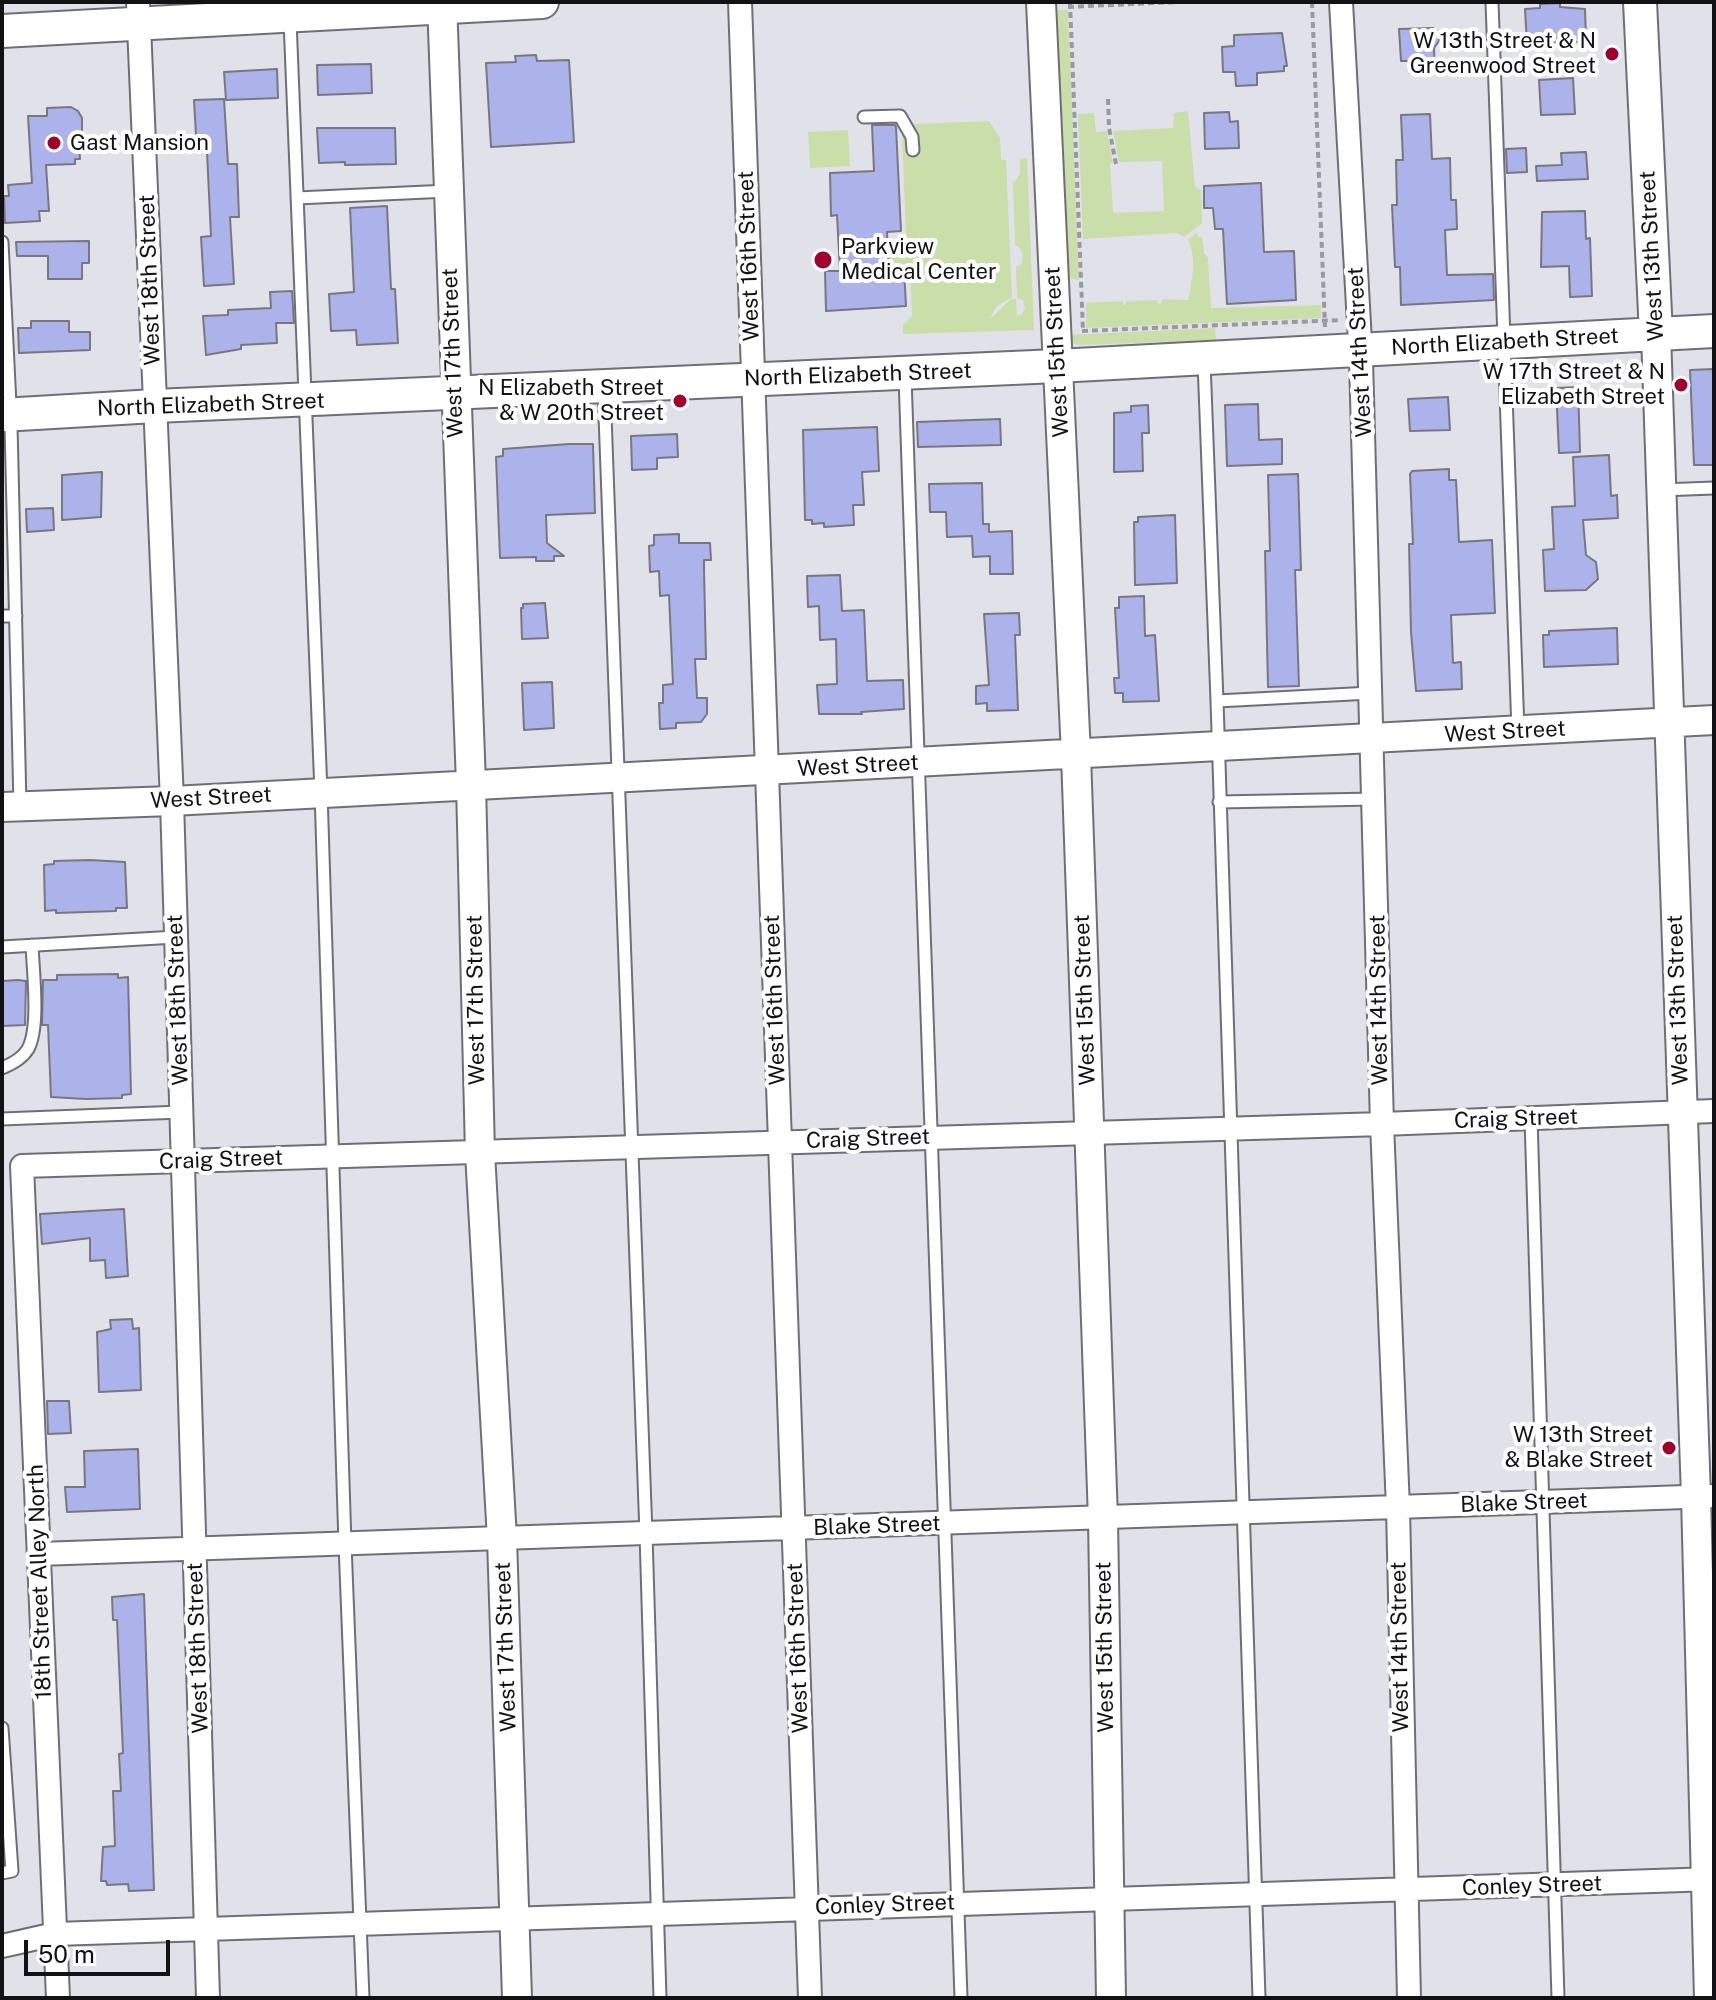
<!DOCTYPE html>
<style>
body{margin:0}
#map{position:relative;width:1716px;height:2000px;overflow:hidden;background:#e1e2e9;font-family:"Public Sans",sans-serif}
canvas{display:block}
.frame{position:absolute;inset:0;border:4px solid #121215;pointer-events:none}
.scale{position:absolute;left:24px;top:1940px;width:146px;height:36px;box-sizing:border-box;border:4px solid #121215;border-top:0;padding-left:10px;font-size:24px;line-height:28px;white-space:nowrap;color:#121215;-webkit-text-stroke:6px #fff;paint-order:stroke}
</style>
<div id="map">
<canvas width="1716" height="2000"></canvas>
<div class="frame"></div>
<div class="scale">50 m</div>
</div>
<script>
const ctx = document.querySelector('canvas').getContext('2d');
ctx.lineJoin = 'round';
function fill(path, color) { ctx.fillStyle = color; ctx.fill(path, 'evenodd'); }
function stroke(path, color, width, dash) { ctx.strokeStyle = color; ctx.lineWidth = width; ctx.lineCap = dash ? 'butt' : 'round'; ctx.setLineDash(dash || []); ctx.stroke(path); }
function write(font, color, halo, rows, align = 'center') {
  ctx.font = font + ' "Public Sans",sans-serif'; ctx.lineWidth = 8; ctx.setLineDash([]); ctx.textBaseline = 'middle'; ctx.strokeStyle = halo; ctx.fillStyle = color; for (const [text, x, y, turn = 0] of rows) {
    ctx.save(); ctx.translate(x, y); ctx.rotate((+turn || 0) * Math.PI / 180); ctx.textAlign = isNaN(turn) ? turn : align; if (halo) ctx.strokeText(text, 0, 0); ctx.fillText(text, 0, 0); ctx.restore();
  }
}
fill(new Path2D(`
 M1055 10H1068L1079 280 1065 277Z
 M1188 111 1195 187 1201 190 1202 223 1184 237 1176 233 1083 239 1078 114 1094 113 1096 132 1107 131 1113 163H1110L1113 213 1164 211 1162 161 1119 162 1113 131 1173 128 1174 113Z
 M989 121 1000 138 1001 159 1006 160 1012 297 996 307 990 319 1011 299H1016L1017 315H1021L1025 309 1023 300 1017 298 1016 266 1021 265C1024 258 1023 248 1015 245L1013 183 1020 174V159L1027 158 1034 330 903 334V325L912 316 910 267 890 268 889 252H894V243L900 236 906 235 902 133 914 124Z
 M848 130 850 166 810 168 808 132Z
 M1197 232 1198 237H1202L1204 253 1208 258 1211 308 1321 305V318L1086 328V303L1123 301V305H1126V301L1157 300 1158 304 1162 303V299L1188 300C1192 282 1197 258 1188 240Z
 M1215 328 1216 340 1079 345 1074 344 1068 335Z`), '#c9dea9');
const building = new Path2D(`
 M1560 3V7L1585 9 1586 38H1576L1577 42 1527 44 1525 9 1540 8V4Z
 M1433 28 1439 32V41L1434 48 1435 72 1410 73V61H1401L1399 29Z
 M1282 33 1287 66H1284V71L1257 73V85L1236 86 1235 72H1223L1222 47 1234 46V35Z
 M536 55 537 61 569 60 574 142 491 147 486 63 516 62 515 56Z
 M371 64 372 93 318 95 317 65Z
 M277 69 278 98 226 100 224 72Z
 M1573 78 1575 114 1541 115 1539 80Z
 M224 99 228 164H237L239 217H230L234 284 204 286 201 237 211 236 207 152 197 153 194 100Z
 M71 107 78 111 82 118V132H78L80 159H75V164L46 165 49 211H39L40 221 5 223 4 196H9L8 185 32 183 28 116H47V108Z
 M1229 112 1230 122 1238 121 1239 148 1205 149 1204 113Z
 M1430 114 1432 159 1450 158 1451 200H1456L1457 229 1445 230 1447 275 1493 274 1494 300 1401 305 1400 267H1395L1392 205H1397L1396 160H1403L1401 115Z
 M872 125H895L896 127 901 231 887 232 889 270 904 269 906 306 826 311 825 271H840L837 215 831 216 830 173 874 171Z
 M317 128H395L396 164 345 165V162L319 163Z
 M1526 148 1527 172 1507 173 1506 149Z
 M1586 152 1588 179 1537 181 1536 166 1562 165 1561 153Z
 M1261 183 1264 252 1294 251 1296 300 1227 304 1223 229H1215L1213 208H1204V186Z
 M387 206 391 289H395L398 343 357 345 356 330 331 331 329 294 354 292 350 208Z
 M1585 211 1586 239 1590 238 1592 296 1570 297 1569 266 1541 267 1542 212Z
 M89 241V263H82V279H48V256H17L16 242Z
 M292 291 294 323H276L277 343 241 345V349L206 355 203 316 228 315V310L271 308 270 292Z
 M31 321H69V332H90V350L19 353 18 328H31Z
 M1714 369V465H1694L1690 370Z
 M1578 387 1580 452 1559 453 1556 388Z
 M1448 397 1450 430 1410 431 1408 399Z
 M1258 404 1259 440 1282 439V464L1227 466 1225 405Z
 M1148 405 1149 433H1142L1143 471 1114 472V413L1131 412V406Z
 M1000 419 1001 445 918 447 917 422Z
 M877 427 879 471 862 472 864 505H853L854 525 824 527V523L812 524V520H805L803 430Z
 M677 434 678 457 657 458V469L632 470 631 436Z
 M569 444H593L595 513 546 515 547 543 564 556H554V561H536V557L500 558 496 457 503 456V449Z
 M1609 455 1611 496 1617 495 1618 518 1583 520 1586 555 1596 562 1598 579 1586 590 1545 591 1543 550 1554 549 1552 507 1575 506 1573 457Z
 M1449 469V480H1456L1459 542 1492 540 1495 613 1451 615 1453 663 1461 662 1462 689 1416 691 1411 632 1409 544H1413L1410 474 1412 471Z
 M102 472 101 517 62 520V475Z
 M1298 474 1301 570H1295L1299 686 1268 687 1265 551H1270L1268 475Z
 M982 483 983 524H989V532L1012 531 1013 574H990V556L973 557 972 536 947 537 946 512H930L929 484Z
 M53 508 54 530 27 532 26 509Z
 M1175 515 1177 583 1135 585 1134 522H1138V517Z
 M679 534V543H710L711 560H704V570L706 659H695L697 698H707V714L701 722 676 723V728L660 729 659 703H663V685L673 684 669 595 660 596 659 571 650 572 649 546 654 545V535Z
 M840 575 842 611 864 610 867 681 903 680 904 709 875 711 861 712 862 714H819L817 685 837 684 836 639 820 640 819 606 808 607 807 576Z
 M1144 596 1145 636 1155 635 1159 701 1123 702V693H1115L1114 678H1119L1115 608H1119V597Z
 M545 603 548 638 522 639 521 608H523V604Z
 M1019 613 1020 635H1015L1018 710 987 711V703L976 704V686L989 685 984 614Z
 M1617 628 1618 664 1544 667 1543 635H1549V631Z
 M552 682 554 728 524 730 522 683Z
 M90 860 125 862 127 908H116V911L56 913V910L45 911 44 865 54 864V861Z
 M118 974V978L128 977 131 1094 122 1095V1098L86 1099 51 1097 48 1025H42L43 980H57V975Z
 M18 980 26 981 25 1025 2 1026V981Z
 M124 1209 128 1276 106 1278 105 1260 90 1261V1238L42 1244 40 1214Z
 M132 1319 133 1329 139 1328 141 1390 99 1392 97 1332 111 1329 110 1320Z
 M47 1401H69L71 1433 48 1434Z
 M138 1449 140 1509 67 1512 65 1487H85L84 1451Z
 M144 1594 154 1890 129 1891 128 1884 107 1885 106 1881H101L103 1847 115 1846 113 1791H121L119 1754 123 1753 117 1620H113L112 1597Z`);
fill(building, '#acb3ea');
stroke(building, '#77787f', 2);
const service = new Path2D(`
 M1492 2 1518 731
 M290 20 321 792 345 1544 363 1998
 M864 117 900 116 912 137 913 150
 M297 198 448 191
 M2 242 11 425 20 805
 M1204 362 1217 701
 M905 377 961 1998
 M604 388 646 1534 660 1998
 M1661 490 1714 488
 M2 616H16
 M1219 802 1374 799
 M2 947 176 937
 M2 1068C12 1064 22 1059 28 1049 40 1027 33 971 32 945
 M1531 1118 1558 1998
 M2 1119 181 1112
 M2 1728 12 1871 2 1873
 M1259 1998 1217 701 1371 693`);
const minor = new Path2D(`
 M138 2 172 801 208 1998
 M740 2 810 1998
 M1341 2 1361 360 1382 1124 1398 1508 1409 1998
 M39 1554 1714 1496
 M2 1946 55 1934C608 1915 1161 1897 1714 1879
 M58 1998 22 1166 1382 1124 1714 1111`);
const tertiary = new Path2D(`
 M442 2 471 784 480 1153 502 1539 517 1998
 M1041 2 1076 755 1103 1519 1111 1998
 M1656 334 1696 1497 1709 1998
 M2 807 172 801 1714 720`);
const secondary = new Path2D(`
 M1640 2 1656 334
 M2 31 542 2
 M2 415 155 406 1057 366 1714 331`);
stroke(service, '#6e6f76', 15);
stroke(minor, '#6e6f76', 26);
stroke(tertiary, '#6e6f76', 32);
stroke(secondary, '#6e6f76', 36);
stroke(new Path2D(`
 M1070 2 1083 331
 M1312 2 1325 327
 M1068 7 1177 2
 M1108 99 1109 128 1116 164
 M1082 331 1341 320`), '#999aa0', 4, [6, 4]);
stroke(service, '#fff', 11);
stroke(minor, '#fff', 22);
stroke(tertiary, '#fff', 28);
stroke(secondary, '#fff', 32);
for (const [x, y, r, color] of [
 [1612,54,8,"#a1012e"],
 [54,143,8,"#a1012e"],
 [823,260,10,"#a1012e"],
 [1681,385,8,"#a1012e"],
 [680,401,8,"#a1012e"],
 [1669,1448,8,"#a1012e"]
]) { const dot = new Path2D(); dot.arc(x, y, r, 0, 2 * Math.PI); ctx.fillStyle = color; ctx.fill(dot); stroke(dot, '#fff', 3); }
write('22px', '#121215', '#fff', [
 ["W 13th Street & N",1596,41],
 ["Greenwood Street",1596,66],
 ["Gast Mansion",70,143,"left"],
 ["Parkview",841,247,"left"],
 ["Medical Center",841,272,"left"],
 ["W 17th Street & N",1665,372],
 ["Elizabeth Street",1665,397],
 ["N Elizabeth Street",664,388],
 ["& W 20th Street",664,413],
 ["W 13th Street",1653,1435],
 ["& Blake Street",1653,1460]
], 'right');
write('22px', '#121215', '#fff', [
 ["West 16th Street",749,256,-92],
 ["West 13th Street",1652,256,-93],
 ["West 18th Street",150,280,-92],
 ["North Elizabeth Street",1505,342,-3],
 ["West 15th Street",1057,352,-93],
 ["West 14th Street",1360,352,-93],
 ["West 17th Street",453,353,-92],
 ["North Elizabeth Street",858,375,-2],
 ["North Elizabeth Street",211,405,-2],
 ["West Street",1505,732,-3],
 ["West Street",858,766,-3],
 ["West Street",211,798,-3],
 ["West 18th Street",178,1000,-92],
 ["West 17th Street",476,1000,-91],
 ["West 16th Street",775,1000,-92],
 ["West 15th Street",1085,1000,-92],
 ["West 14th Street",1379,1000,-91],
 ["West 13th Street",1678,1000,-92],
 ["Craig Street",1516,1119,-2],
 ["Craig Street",868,1139,-2],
 ["Craig Street",221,1160,-2],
 ["Blake Street",1524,1503,-2],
 ["Blake Street",877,1526,-2],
 ["18th Street Alley North",40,1582,-92],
 ["West 17th Street",506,1647,-92],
 ["West 15th Street",1105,1647,-91],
 ["West 14th Street",1400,1647,-91],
 ["West 18th Street",198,1648,-92],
 ["West 16th Street",798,1648,-92],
 ["Conley Street",1532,1886,-2],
 ["Conley Street",885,1905,-2]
]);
</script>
